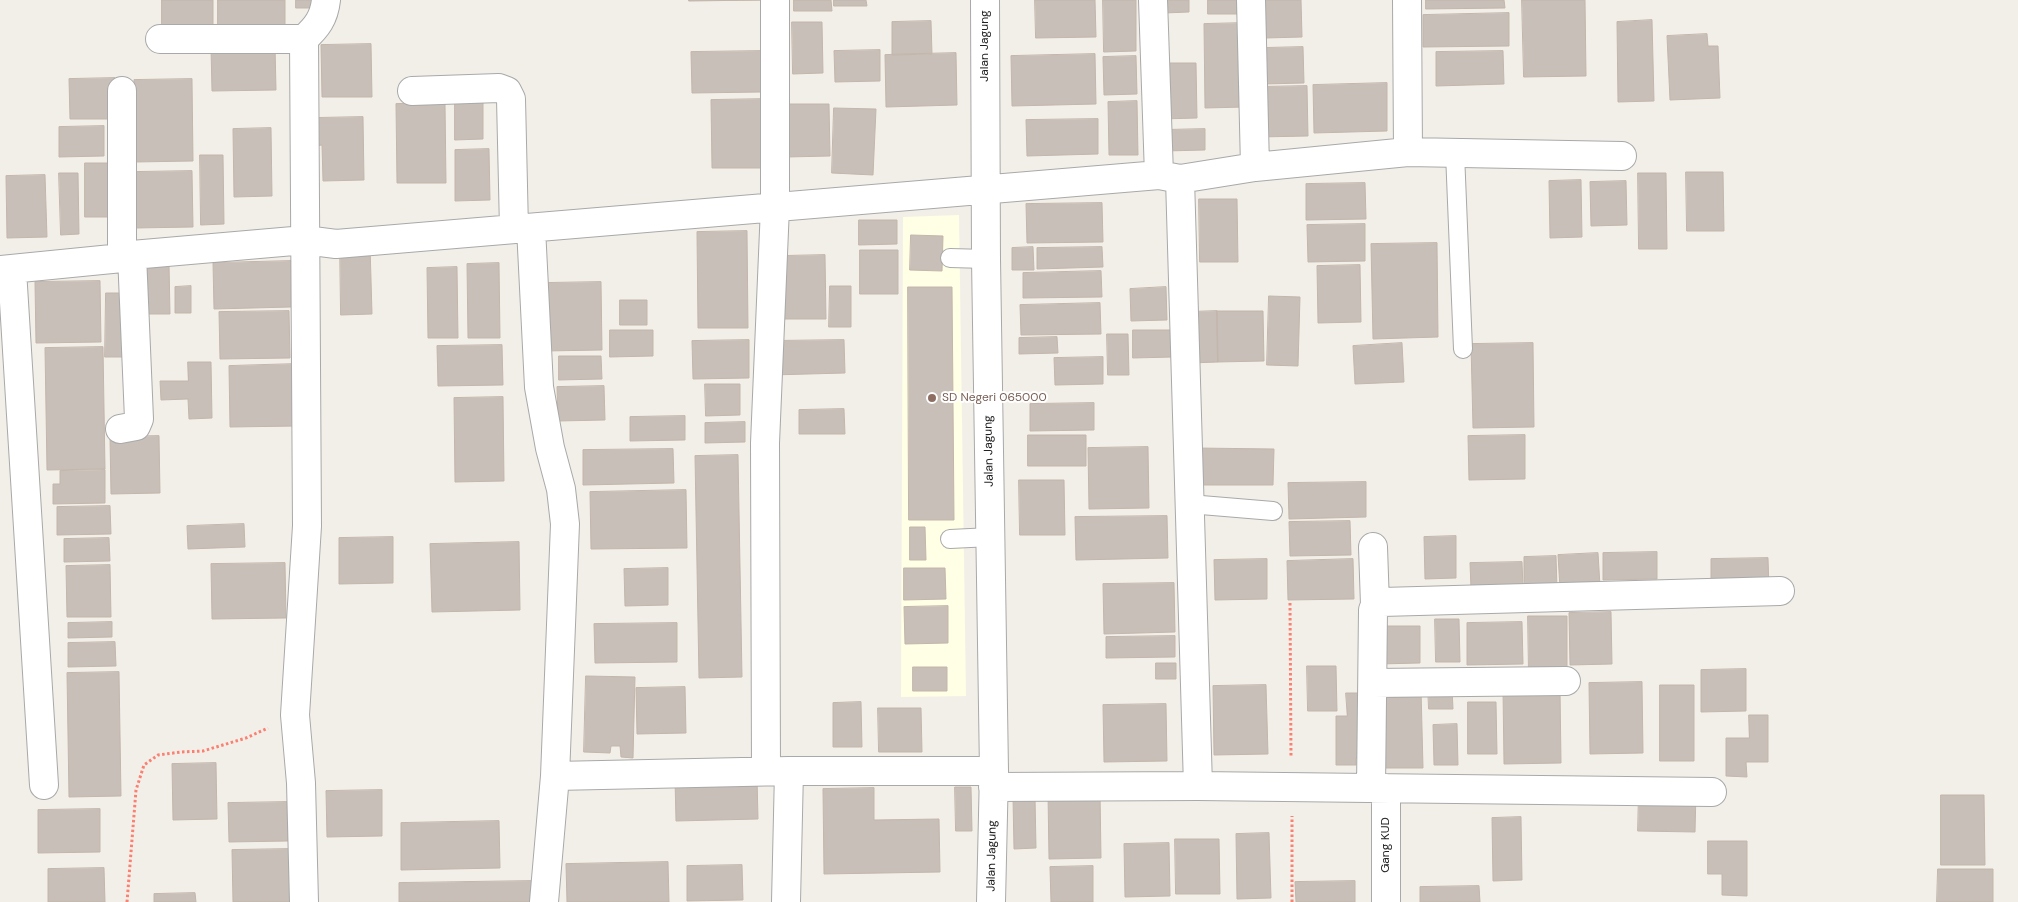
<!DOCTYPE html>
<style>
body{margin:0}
canvas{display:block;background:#f2efe9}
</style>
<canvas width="2018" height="902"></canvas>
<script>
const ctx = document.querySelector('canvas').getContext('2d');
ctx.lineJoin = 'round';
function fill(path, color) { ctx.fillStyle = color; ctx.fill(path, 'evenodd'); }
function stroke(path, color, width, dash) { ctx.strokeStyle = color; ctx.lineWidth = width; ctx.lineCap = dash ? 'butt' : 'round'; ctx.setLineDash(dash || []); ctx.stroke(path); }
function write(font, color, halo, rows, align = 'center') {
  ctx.font = font + ' "DM Sans",sans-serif'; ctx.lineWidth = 4; ctx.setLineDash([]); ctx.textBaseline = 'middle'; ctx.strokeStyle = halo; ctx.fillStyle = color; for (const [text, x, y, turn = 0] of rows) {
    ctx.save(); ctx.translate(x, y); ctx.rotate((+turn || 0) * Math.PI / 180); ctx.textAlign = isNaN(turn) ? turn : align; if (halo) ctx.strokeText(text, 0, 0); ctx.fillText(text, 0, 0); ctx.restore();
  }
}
fill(new Path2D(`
 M959 215 966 696 901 697 903 217Z`), '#ffffe5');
const building = new Path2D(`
 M162 0H213V34H162Z
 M218 0H285V29H218Z
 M296 0H319V8H296Z
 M689 0H762L689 1Z
 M794 0H831L832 11H794Z
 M834 0H866L867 6H834Z
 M1035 0H1095L1096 37 1036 38Z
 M1103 0H1136V51L1104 52Z
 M1164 0H1189V12L1164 13Z
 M1208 0H1241L1242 14H1208Z
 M1265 0H1301L1302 37 1266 38Z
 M1426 0H1504L1505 8 1426 9Z
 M1522 0H1585L1586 76 1524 77Z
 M1509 13V46L1423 47V15Z
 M1652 20 1654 101 1618 102 1617 22Z
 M931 21 932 54 892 55V22Z
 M792 22H822L823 73 793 74Z
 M1244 23 1245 107 1205 108 1204 24Z
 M1707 34 1708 46H1718L1720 98 1670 100 1667 36Z
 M371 44 372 97H322L321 45Z
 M275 46 276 90 212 91 211 48Z
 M1303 47 1304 83 1264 84 1263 48Z
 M880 50V81L835 82 834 51Z
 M762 51V92L692 93 691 52Z
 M1503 51 1504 84 1436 86V52Z
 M956 53 957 105 886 107 885 55Z
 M1095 54 1096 104 1012 106 1011 56Z
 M1136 56 1137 94 1104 95 1103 57Z
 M1160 63H1196L1197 118 1161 119Z
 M115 78 116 119H70L69 79Z
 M192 79 193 161 135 162 134 80Z
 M1387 83V131L1314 133 1313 85Z
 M1307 86 1308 136 1258 137 1257 87Z
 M455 98H483V139L455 140Z
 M766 99 767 168H712L711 100Z
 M1137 101 1138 155H1109L1108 102Z
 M445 103 446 183H397L396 104Z
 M786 104H829L830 156 787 157Z
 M834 108 876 109 873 175 832 173Z
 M363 117 364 180 323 181 322 145 315 146 314 118Z
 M1098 119V154L1027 156 1026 120Z
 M104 126V156L59 157V127Z
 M271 128 272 196 234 197 233 129Z
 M1205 129V150L1165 151 1164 130Z
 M489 149 490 200 455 201V150Z
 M200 155H223L224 224 201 225Z
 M85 163H120V217H85Z
 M192 171 193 227 136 228 135 172Z
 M1686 172H1723L1724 231H1687Z
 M59 173H78L79 234 61 235Z
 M1638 173H1666L1667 249H1639Z
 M45 175 47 237 7 238 6 176Z
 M1581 180 1582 237 1550 238 1549 181Z
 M1626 181 1627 225 1591 226 1590 182Z
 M1365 183 1366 219 1306 220V184Z
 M1199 199H1237L1238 262H1200Z
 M1102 203 1103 242 1027 243 1026 204Z
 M859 220H897V244L859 245Z
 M1365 224V261L1308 262 1307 225Z
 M747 231 748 328H698L697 232Z
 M911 235 943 236 942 271 910 270Z
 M1437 243 1438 337 1373 339 1371 244Z
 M340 245H370L372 314 341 315Z
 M1033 247 1034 270H1012V248Z
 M1102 247 1103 267 1037 269V248Z
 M860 250H898V294H860Z
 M825 255 826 319H783L782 256Z
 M291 261V307L214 309 213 263Z
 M499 263 500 338H468L467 264Z
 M140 264H169L170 314H141Z
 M1360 265 1361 322 1318 323 1317 266Z
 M457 267 458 338H428L427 268Z
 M1101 271 1102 297 1023 298V273Z
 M100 281 101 342 36 343 35 282Z
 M601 282 602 350 545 351 544 283Z
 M191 286V313H175V287Z
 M830 286H851V327H829Z
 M908 287H952L954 520H909Z
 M1166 287 1167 320 1131 321 1130 289Z
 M106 293H131L130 357H105Z
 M1269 296 1300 297 1298 366 1267 365Z
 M620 300H647V325H620Z
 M1100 303 1101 334 1021 335 1020 305Z
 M289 311 290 358 220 359 219 312Z
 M1217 311H1263L1264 361 1218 362Z
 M1217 311 1218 362 1190 363 1189 312Z
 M610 330H653V356L610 357Z
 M1133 330H1172L1173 357 1133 358Z
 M1107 334H1128L1129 375H1108Z
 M1057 337 1058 353 1019 354V338Z
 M749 340V378L693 379 692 341Z
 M844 340 845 373 771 375 770 341Z
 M1402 343 1404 382 1355 384 1353 346Z
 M1533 343 1534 427 1473 428 1471 344Z
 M502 345 503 385 438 386 437 346Z
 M103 347 105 469 47 470 45 348Z
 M559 356H601L602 379 559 380Z
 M1103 357V384L1055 385 1054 358Z
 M188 362H211L212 418 189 419 188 399 161 400 160 381H188Z
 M296 364 297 426 230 427 229 366Z
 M705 384H740V415L706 416Z
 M604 386 605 420 558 421 557 387Z
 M503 397 504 481 455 482 454 398Z
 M1094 403V430L1030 431V404Z
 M844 409 845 434H799V410Z
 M685 416V440L630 441V417Z
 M745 422V442L705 443V423Z
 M1028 435H1086V466H1028Z
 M1525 435V479L1469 480 1468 436Z
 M159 436 160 493 111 494 110 437Z
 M1148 447 1149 508 1089 509 1088 448Z
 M1196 448 1274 449 1273 485H1196Z
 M673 449 674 483 583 485V450Z
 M738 455 742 677 699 678 695 456Z
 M105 470V503L53 504V484H60V471Z
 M1019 480H1064L1065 535H1020Z
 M1366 482V517L1289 519 1288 483Z
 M686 490 687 548 591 549 590 492Z
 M110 506 111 534 57 535V507Z
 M1167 516 1168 558 1076 560 1075 517Z
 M1350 521 1351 555 1290 556 1289 522Z
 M244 524 245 547 188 549 187 526Z
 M910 527H925L926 560H910Z
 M1456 536V578L1425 579 1424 537Z
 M393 537V583L339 584V538Z
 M109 538 110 561 64 562V539Z
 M519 542 520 610 432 612 430 544Z
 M1657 552V579L1603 580V553Z
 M1598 553 1600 586 1560 588 1558 555Z
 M1556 556 1557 589 1524 590V557Z
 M1768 558 1769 588 1711 590V559Z
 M1267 559V599L1215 600 1214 560Z
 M1353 559 1354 599 1288 600 1287 561Z
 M1522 562 1523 588 1471 589 1470 563Z
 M285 563 286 618 212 619 211 564Z
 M110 565 111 617H67L66 566Z
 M668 568V605L625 606 624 569Z
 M904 568H945L946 599 904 600Z
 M1174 583 1175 632 1104 634 1103 584Z
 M948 606V643L905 644 904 607Z
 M1611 612 1612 664 1570 665 1569 613Z
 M1528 616H1567V676L1529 677Z
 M1435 619H1459L1460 662H1436Z
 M112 622V637L68 638V623Z
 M1522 622 1523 664 1467 665V623Z
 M677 623V662L595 663 594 624Z
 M1379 626H1420V663L1379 664Z
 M1175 636V657L1106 658V637Z
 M115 642 116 666 68 667V643Z
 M1156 663H1176V679H1156Z
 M1307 666H1336L1337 711H1308Z
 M913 667H947V691H913Z
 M1746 669V711L1701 712V670Z
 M119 672 121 796 69 797 67 673Z
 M586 676 635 677 633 758 621 757 620 746H611L610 753 584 752Z
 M1642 682 1643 753 1590 754 1589 683Z
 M1266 685 1268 754 1214 755 1213 686Z
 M1660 685H1694V761H1660Z
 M685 687 686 733 637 734 636 688Z
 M1428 688H1452L1453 709H1429Z
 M1421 689 1423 768H1381L1380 690Z
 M1560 689 1561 763 1504 764 1503 690Z
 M1346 693H1369V758H1356V765H1336V716H1347Z
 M861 702 862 747H833V703Z
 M1468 702H1496L1497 754H1468Z
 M1166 704 1167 761 1104 762 1103 705Z
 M878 708H921L922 752H879Z
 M1749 715H1768V762H1746L1747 777 1726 776V738H1749Z
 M1457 724 1458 765H1434L1433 725Z
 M216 763 217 819 173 820 172 764Z
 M757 777 758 819 676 821 675 779Z
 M955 787H971L972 831H956Z
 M874 788V820L939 819 940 872 824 874 823 789Z
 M382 790V836L327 837 326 791Z
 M1639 791 1696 792 1695 832 1638 831Z
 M1100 792 1101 858 1049 859 1048 793Z
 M1941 795H1984L1985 865H1941Z
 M1035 797 1036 848 1014 849 1013 798Z
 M287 802 288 841 229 842 228 803Z
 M100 809V852L38 853V810Z
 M1521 817 1522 880 1493 881 1492 818Z
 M499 821 500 868 401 870V823Z
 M1269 833 1271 898 1237 899 1236 834Z
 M1175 839H1219L1220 894H1176Z
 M1708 841H1747V896L1722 895V874H1708Z
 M1169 843 1170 896 1125 897 1124 844Z
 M289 849 290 902H233L232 850Z
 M668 862 669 902H567L566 864Z
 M742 865 743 900 687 901V866Z
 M1093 866V902H1051L1050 867Z
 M104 868 105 902H48V869Z
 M1938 869H1993V902H1937Z
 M532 881 533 902H399V883Z
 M1355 881V902H1296L1295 882Z
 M1479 886 1480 902H1420V887Z
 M195 893 196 902H154V894Z`);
fill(building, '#c7bfb8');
stroke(building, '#c4b6ab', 1);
const service = new Path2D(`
 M1455 153 1463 349
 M950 258 986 259
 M1189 504 1273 511
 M950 539 991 537`);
const minor = new Path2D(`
 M985 0 986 259 994 771 991 902
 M1153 0 1159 175
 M1251 0 1255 167
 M1407 0 1408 152
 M160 39H304L307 526 295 715 301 783 304 902
 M304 39C317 27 324 18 326 0
 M412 91 499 88 507 91 511 99 514 229
 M1180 179 1198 786
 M531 228 539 387 550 448 561 489 565 524 555 776 544 902
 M122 258V91
 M0 270 122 258 132 255 305 240 336 244 1159 175 1180 179 1255 167 1408 152 1622 156
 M12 270 44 785
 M120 429 136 426 139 419 132 255
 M1373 547 1375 605
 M1373 683 1566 681
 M766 771 765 443 775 207V0
 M555 776 789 771H994
 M993 787 1198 786 1712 792
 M1371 788 1373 610 1375 605 1382 602 1780 591
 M786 902 789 771
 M1386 902V788`);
stroke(service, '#a9a9a9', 20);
stroke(minor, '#a9a9a9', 30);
stroke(new Path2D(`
 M1290 603 1291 757
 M127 902 136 790 144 765 158 755 181 752 203 751 246 738 268 728
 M1292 902V816`), '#fa8072', 3, [2.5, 2.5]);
stroke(service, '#fff', 18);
stroke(minor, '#fff', 28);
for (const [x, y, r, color] of [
 [932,398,5,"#8d6e63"]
]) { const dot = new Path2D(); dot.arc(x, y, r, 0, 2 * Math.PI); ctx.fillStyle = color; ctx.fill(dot); stroke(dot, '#fff', 2); }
write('12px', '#222', '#fff', [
 ["Jalan Jagung",985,46,-90],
 ["Jalan Jagung",989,451,-91],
 ["Gang KUD",1386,845,-90],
 ["Jalan Jagung",992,856,-89]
]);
write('12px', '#785e54', '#fff', [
 ["SD Negeri 065000",942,398]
], 'left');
</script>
